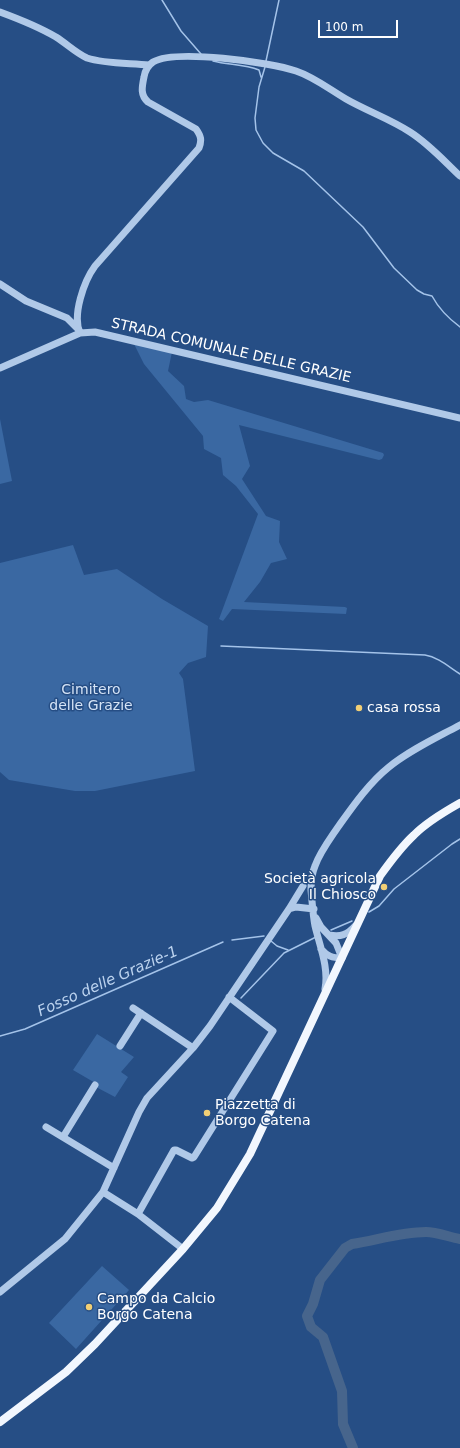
<!DOCTYPE html>
<meta charset="utf-8">
<style>
body{margin:0}
#map{position:relative;width:460px;height:1448px;overflow:hidden;background:#264e85;font-family:"DejaVu Sans",sans-serif}
canvas{display:block}
.scale{position:absolute;left:318px;top:20px;width:80px;height:18px;box-sizing:border-box;border:2px solid #fff;border-top:0;padding-left:5px;font-size:12px;line-height:14px;white-space:nowrap;color:#fff;-webkit-text-stroke:3px #264e85;paint-order:stroke}
</style>
<div id="map">
<canvas width="460" height="1448"></canvas>
<div class="scale">100 m</div>
</div>
<script>
const ctx = document.querySelector('canvas').getContext('2d');
ctx.lineJoin = 'round';
function fill(path, color) { ctx.fillStyle = color; ctx.fill(path, 'evenodd'); }
function stroke(path, color, width, dash) { ctx.strokeStyle = color; ctx.lineWidth = width; ctx.lineCap = dash ? 'butt' : 'round'; ctx.setLineDash(dash || []); ctx.stroke(path); }
function write(font, color, halo, rows, align = 'center') {
  ctx.font = font + ' "DejaVu Sans",sans-serif'; ctx.lineWidth = 3; ctx.setLineDash([]); ctx.textBaseline = 'middle'; ctx.strokeStyle = halo; ctx.fillStyle = color; for (const [text, x, y, turn = 0] of rows) {
    ctx.save(); ctx.translate(x, y); ctx.rotate((+turn || 0) * Math.PI / 180); ctx.textAlign = isNaN(turn) ? turn : align; if (halo) ctx.strokeText(text, 0, 0); ctx.fillText(text, 0, 0); ctx.restore();
  }
}
fill(new Path2D(`
 M134 344 172 352 168 371 184 386 186 399 194 402 208 400 383 453 384 455 382 459 379 460 239 425 250 466 242 479 266 516 280 521 279 542 287 559 271 563 260 582 244 602 345 607 347 608 346 614 232 609 223 621 219 619 258 514 236 486 223 475 221 458 204 449 203 436 144 364Z
 M0 419 12 481 0 484Z
 M73 545 84 575 117 569 162 599 208 626 206 657 188 663 179 673 183 679 195 771 95 791H75L9 780 0 772V563Z
 M97 1034 134 1057 121 1072 128 1077 115 1097 96 1087 97 1084 73 1070Z
 M102 1266 129 1290 76 1349 49 1323Z`), '#3a68a2');
stroke(new Path2D(`
 M162 0 181 31 201 54
 M213 61C228 65 244 64 259 70L261 77
 M266 61 279 0
 M265 67 259 87 255 118 256 130 263 143 273 153 304 171 363 227 394 268 417 290 424 294 432 296C439 309 448 318 460 327
 M221 646 425 655C438 657 449 667 460 674
 M369 912 379 906 394 889 452 844 460 839
 M331 930 352 921
 M232 940 264 936
 M271 941 277 946 288 950
 M241 998 284 953 316 937
 M0 1036 25 1029 223 942`), '#a4c3e9', 1.5);
stroke(new Path2D(`
 M353 1448 343 1424 342 1391 323 1337 311 1327 307 1316 313 1304 320 1280 345 1248 352 1244C377 1240 401 1232 426 1232 437 1232 449 1237 460 1239`), '#47658c', 10);
stroke(new Path2D(`
 M0 12C19 19 39 27 56 37 67 44 76 53 87 58 105 64 130 63 149 65
 M0 284 26 301 67 318 78 329
 M80 333C72 315 84 281 95 266L199 148C202 140 201 136 196 129L148 102C140 95 142 87 144 77 145 71 147 66 153 62 175 49 270 62 296 71 314 77 329 89 346 99 367 111 390 119 410 132 429 144 444 161 460 176
 M0 368 80 333 95 332 460 418
 M289 909 296 907 314 909
 M316 918 321 927 336 943 342 958C332 958 327 956 321 949
 M329 935C341 937 347 935 355 926
 M325 989C329 968 320 947 315 926 313 916 312 900 311 890 311 882 312 873 315 866 320 852 330 839 338 827 353 806 369 783 389 767 410 750 436 738 460 725
 M133 1008 193 1048
 M120 1046 141 1013
 M46 1127 114 1168
 M63 1137 95 1085
 M103 1192 138 1214
 M183 1249 138 1214 174 1150H176L192 1158 194 1157 273 1031 229 997
 M0 1292 65 1239 103 1192 139 1112 147 1098 193 1048 210 1026 289 909 303 886`), '#b0c9e8', 7);
stroke(new Path2D(`
 M0 1422 66 1372 95 1344 183 1249 217 1208 250 1154 380 876C390 862 401 847 414 835 427 822 444 812 460 803`), '#f2f7fe', 8);
for (const [x, y, r, color] of [
 [359,708,4,"#f1cf75"],
 [384,887,4,"#f1cf75"],
 [207,1113,4,"#f1cf75"],
 [89,1307,4,"#f1cf75"]
]) { const dot = new Path2D(); dot.arc(x, y, r, 0, 2 * Math.PI); ctx.fillStyle = color; ctx.fill(dot); stroke(dot, '#264e85', 1.5); }
write('14px', '#fff', '#264e85', [
 ["STRADA COMUNALE DELLE GRAZIE",231,351,13]
]);
write('14px', '#d4e3f6', '#264e85', [
 ["Cimitero",91,690],
 ["delle Grazie",91,706]
]);
write('14px', '#fff', '#264e85', [
 ["casa rossa",367,708],
 ["Società agricola",376,879,"right"],
 ["Il Chiosco",376,895,"right"],
 ["Piazzetta di",215,1105],
 ["Borgo Catena",215,1121],
 ["Campo da Calcio",97,1299],
 ["Borgo Catena",97,1315]
], 'left');
write('italic 15px', '#bcd3ef', '#264e85', [
 ["Fosso delle Grazie-1",108,982,-24]
]);
</script>
